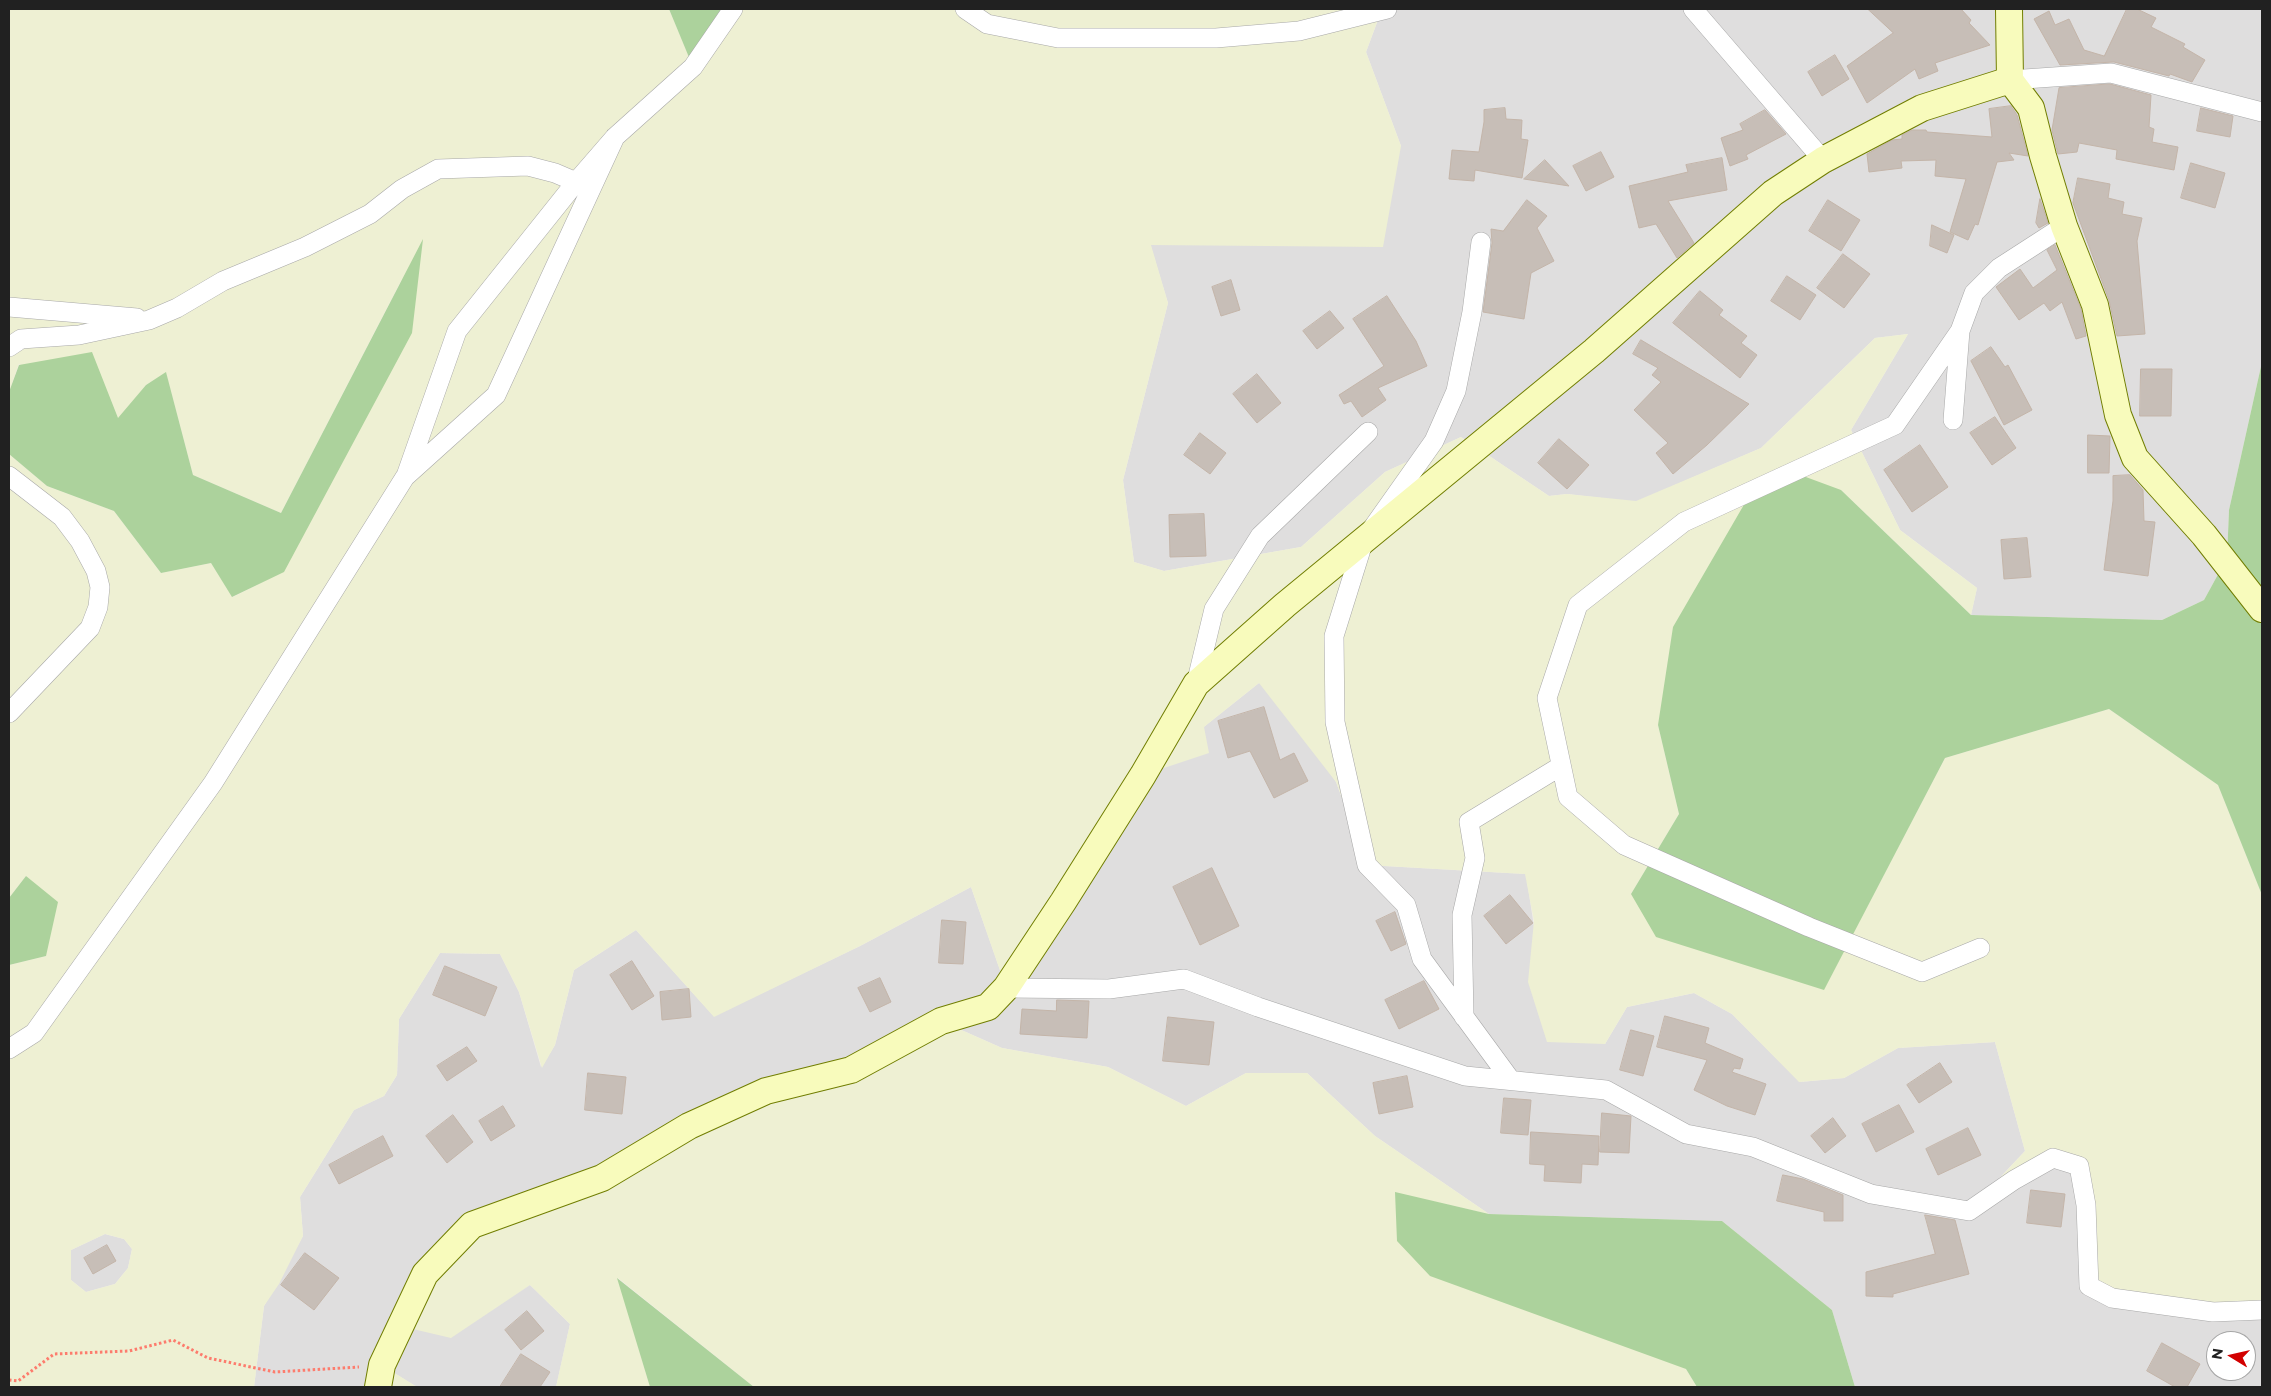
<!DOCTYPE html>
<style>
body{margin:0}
#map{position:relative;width:2271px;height:1396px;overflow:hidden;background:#f2eee8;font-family:Montserrat,sans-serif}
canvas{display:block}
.frame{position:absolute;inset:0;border:10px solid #212121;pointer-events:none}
.north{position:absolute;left:2206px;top:1331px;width:50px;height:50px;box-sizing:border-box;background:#fff;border:1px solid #a6a6a6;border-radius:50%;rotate:279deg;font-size:14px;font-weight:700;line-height:20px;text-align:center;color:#212121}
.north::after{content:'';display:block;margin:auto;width:18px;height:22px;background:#d20000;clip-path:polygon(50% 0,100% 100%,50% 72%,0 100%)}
</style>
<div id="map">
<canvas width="2271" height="1396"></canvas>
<div class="frame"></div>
<div class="north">N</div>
</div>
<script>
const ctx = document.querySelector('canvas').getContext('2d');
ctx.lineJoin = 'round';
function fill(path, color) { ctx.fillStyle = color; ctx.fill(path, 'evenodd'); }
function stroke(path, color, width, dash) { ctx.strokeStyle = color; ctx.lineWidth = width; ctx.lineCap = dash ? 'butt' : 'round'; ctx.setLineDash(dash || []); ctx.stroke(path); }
fill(new Path2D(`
 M1382 9H2262V362L2229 510 2227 558 2204 600 2162 620 1971 615 1977 588 1900 530 1851 430 1908 334 1875 338 1761 448 1636 502 1567 494 1549 496 1461 437 1385 472 1301 547 1164 571 1134 562 1123 480 1168 303 1150 244 1401 146 1366 52Z
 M1259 683 1278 686 1336 782 1367 865 1526 874 1534 927 1605 1044 1627 1007 1694 993 1732 1014 1800 1082 1844 1078 1898 1048 1995 1042 2025 1151 1971 1208 2053 1158 2262 1310V1387H1855L1832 1310 1722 1221 1489 1214 1375 1136 1307 1073H1246L1186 1106 1108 1067 1002 1048 941 1021 851 1070 451 1338 530 1285 570 1324 556 1387H417L382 1366 377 1387H254L264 1306 303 1236 300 1197 354 1110 384 1096 397 1075 399 1019 440 953 500 954 519 992 541 1067 555 1045 574 970 636 930 714 1016 860 946 971 887 1006 987 1143 775ZM2216 1341H2246V1371H2216Z
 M105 1234 124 1239 132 1249 128 1268 115 1284 86 1292 71 1280V1250Z`), '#dfdede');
fill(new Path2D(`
 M9 9H669L693 66 733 9H1382L1366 52 1401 146 1383 247 1151 245 1168 303 1123 480 1134 562 1164 571 1301 547 1385 472 1461 437 1549 496 1567 494 1636 501 1761 448 1875 338 1908 334 1851 430 1900 530 1977 588 1971 615 1841 490 1658 725 1679 814 1631 894 1824 989 1945 758 2109 709 2218 785 2262 895V1310L2089 1286 2079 1166 2053 1158 1969 1211 2025 1151 1995 1042 1898 1048 1844 1078 1799 1082 1732 1014 1694 993 1627 1007 1605 1044 1547 1042 1528 982 1534 921 1525 874 1367 865 1336 782 1259 683 1204 727 1209 753 1143 775 1006 988 971 887 860 946 714 1017 636 930 574 970 555 1045 542 1068 519 992 500 954 440 953 399 1019 397 1075 384 1096 354 1110 300 1197 303 1236 279 1284 264 1306 254 1387H9V965L46 956 26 876 9 898V454L47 486 114 511 161 573 211 563 233 597 284 571 402 279 281 513 193 475 166 373 146 385 119 419 19 364 9 392ZM105 1234 124 1239 132 1249 128 1268 115 1284 86 1292 71 1280V1250Z
 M941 1021 1002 1048 1108 1067 1186 1106 1246 1073H1307L1375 1136 1489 1214 1395 1193 1686 1369 1697 1387H754L618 1278 650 1387H556L570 1324 530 1285 451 1338 400 1326 472 1225Z
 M382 1365 417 1387H377Z`), '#eef0d3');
fill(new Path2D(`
 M669 9H733L693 67Z
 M423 239 412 333 284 572 232 597 211 563 161 573 114 511 47 486 9 454V392L19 365 92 352 118 418 146 385 166 372 193 475 281 513Z
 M2262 362V895L2218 785 2109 709 1945 758 1824 990 1656 937 1631 894 1679 814 1658 725 1673 627 1749 496 1795 473 1841 490 1971 615 2162 620 2204 600 2227 558 2229 510Z
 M26 876 58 902 46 956 9 965V898Z
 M1395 1192 1489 1214 1722 1221 1832 1310 1855 1387H1697L1686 1369 1430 1276 1397 1241Z
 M617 1278 754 1387H650Z`), '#acd29c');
const building = new Path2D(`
 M1868 9H1961L1971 20 1969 23 1990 45 1935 63 1938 71 1919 79 1915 69 1867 103 1847 66 1893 33Z
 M2127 9H2137L2156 18 2151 27 2185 44 2183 47 2205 60 2192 82 2170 74 2169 76 2114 62 2060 65 2034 19 2049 11 2055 25 2069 19 2084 50 2104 56Z
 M1835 55 1849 79 1822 96 1808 72Z
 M2110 84 2151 95 2149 127 2154 129 2152 142 2178 147 2174 170 2116 159 2117 150 2079 143 2077 152 2058 154 2052 130 2059 88Z
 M2011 106 2017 115 2028 156 2009 153 2014 160 1997 162 1978 225 1975 224 1968 240 1950 232 1966 179 1935 176 1936 160 1901 161 1902 168 1869 172 1867 154 1892 140 1902 139V135L1912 130H1926L1927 132 1992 137 1989 109Z
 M1505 108 1506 119 1522 120 1521 139 1528 140 1522 178 1475 170 1474 181 1449 179 1452 150 1479 152 1484 122V110Z
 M2201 108 2233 116 2230 137 2197 131Z
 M1765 110 1786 134 1746 155 1748 159 1730 166 1721 138 1743 130 1740 124Z
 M1601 152 1614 177 1586 191 1573 166Z
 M1722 158 1727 190 1668 201 1694 243 1677 258 1656 224 1639 228 1629 186 1688 172 1686 165Z
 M1545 160 1569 186 1524 179Z
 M2191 163 2225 173 2215 208 2181 198Z
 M2078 178 2110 184 2108 198 2124 202 2122 214 2142 218 2137 241 2145 334 2117 336 2109 300 2073 203Z
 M2040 199 2048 223 2039 228 2036 223Z
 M1527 200 1547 216 1537 228 1554 261 1531 273 1524 319 1483 312 1492 243 1491 229 1503 231Z
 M1828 200 1860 220 1841 251 1809 231Z
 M1932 225 1954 235 1947 253 1930 246Z
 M2055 245 2081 309 2086 336 2076 339 2062 302 2050 311 2044 303 2019 320 1996 287 2020 269 2033 288 2057 270 2047 250Z
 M1843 254 1870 274 1844 308 1817 288Z
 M1787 276 1816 295 1800 320 1771 301Z
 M1231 280 1240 310 1221 316 1212 287Z
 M1700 291 1723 310 1719 315 1747 336 1741 343 1757 355 1740 378 1673 323Z
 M1387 296 1416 341 1427 366 1378 388 1386 400 1362 417 1351 401 1344 404 1339 395 1384 366 1353 319Z
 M1330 311 1344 328 1317 349 1303 331Z
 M1641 340 1749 404 1707 445 1673 474 1656 453 1668 443 1634 410 1661 382 1652 375 1658 368 1633 354Z
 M1991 347 2005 367 2008 365 2032 410 2004 425 1971 361Z
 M2141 369H2172L2171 416H2140Z
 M1257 374 1281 403 1257 423 1233 394Z
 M1995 417 2016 448 1992 465 1970 433Z
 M1200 433 1226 453 1210 474 1184 455Z
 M2088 435 2110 436 2109 473H2088Z
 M1559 439 1589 465 1567 489 1538 463Z
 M1920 445 1948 487 1912 512 1884 470Z
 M2130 475 2143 490 2144 521 2155 522 2148 576 2104 570 2113 501V476Z
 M1204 514 1206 556 1170 557 1169 515Z
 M2027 538 2031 577 2004 579 2001 540Z
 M1264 707 1280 760 1294 753 1308 781 1274 798 1250 751 1228 758 1218 721Z
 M1212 868 1239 926 1200 945 1173 887Z
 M1510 895 1533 923 1506 944 1484 916Z
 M1395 912 1406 944 1391 951 1376 921Z
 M942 920 966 922 963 964 939 963Z
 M632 961 654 996 632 1010 610 975Z
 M445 966 497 987 485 1016 433 995Z
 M880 978 891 1002 870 1012 858 988Z
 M1424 981 1439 1009 1399 1029 1385 1000Z
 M689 989 691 1017 662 1020 660 992Z
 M1057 1000 1089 1001 1087 1038 1020 1034 1022 1009 1056 1011Z
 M1665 1016 1709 1028 1705 1043 1743 1059 1740 1069 1734 1068 1732 1072 1766 1084 1755 1115 1727 1106 1694 1090 1707 1060 1657 1047Z
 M1168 1017 1214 1022 1209 1065 1163 1061Z
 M1631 1030 1654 1036 1643 1076 1620 1070Z
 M467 1047 477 1061 447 1081 437 1066Z
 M1940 1063 1952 1082 1919 1103 1907 1085Z
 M588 1073 626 1077 622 1114 585 1110Z
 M1407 1076 1413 1107 1379 1114 1373 1083Z
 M1504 1098 1531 1100 1528 1135 1501 1133Z
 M1899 1105 1914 1132 1876 1152 1862 1124Z
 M503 1106 515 1126 491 1141 479 1121Z
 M1602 1113 1631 1116 1629 1153 1600 1152Z
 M453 1115 473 1142 447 1163 426 1136Z
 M1833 1118 1846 1136 1825 1153 1811 1136Z
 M1968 1128 1981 1155 1938 1175 1926 1149Z
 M1531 1132 1599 1136 1598 1165 1582 1164 1581 1183 1544 1181 1545 1165 1530 1164Z
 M383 1136 393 1156 339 1184 329 1165Z
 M1783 1175 1803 1179 1843 1195V1221H1824V1212L1777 1201Z
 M2031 1190 2065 1194 2061 1227 2027 1223Z
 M1925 1215 1955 1220 1969 1274 1893 1294V1297L1866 1296V1272L1935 1254Z
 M107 1245 116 1261 93 1274 84 1258Z
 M305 1253 339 1278 314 1310 281 1285Z
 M527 1311 544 1331 521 1350 505 1330Z
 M2162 1343 2200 1364 2187 1387H2175L2147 1371Z
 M521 1354 550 1372 540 1387H500Z`);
fill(building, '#c7beb7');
stroke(building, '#c4b5a9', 1);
const street = new Path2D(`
 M965 9 987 24 1058 38H1216L1299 31 1387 9
 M1693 9 1823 160
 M2010 80 2111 73 2262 112
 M1481 242 1472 312 1456 391 1434 441 1364 540 1334 636 1335 722 1367 865 1406 905 1422 959 1510 1079
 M9 307 137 318
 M1960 331 1895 425 1684 522 1578 605 1547 698 1568 797 1624 845 1809 927 1922 972 1980 948
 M9 347 21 339 79 335 149 320 177 308 223 281 305 247 370 214 402 189 438 169 528 166 555 173 576 182 615 137 693 67 733 9
 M1953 420 1960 331 1974 293 1999 268 2064 226
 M407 473 457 331 576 182
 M9 476 62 517 80 541 96 571 100 587 98 607 90 628 9 713
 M1196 684 1214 609 1260 536 1368 432
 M1006 988 1109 989 1184 979 1258 1007 1465 1076 1606 1090 1686 1134 1753 1147 1871 1194 1969 1211 2014 1180 2053 1158 2079 1166 2086 1205 2089 1286 2112 1298 2213 1312 2262 1310
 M1464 1017 1462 915 1475 858 1469 822 1561 766
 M9 1049 34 1033 213 783 405 477 496 395 615 137`);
const secondary = new Path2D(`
 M2009 9 2010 80 2031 108 2043 156 2064 226 2095 305 2118 415 2135 458 2204 535 2262 609
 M378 1387 382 1365 425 1274 472 1225 602 1178 689 1126 766 1091 851 1070 941 1021 988 1007 1006 988 1063 902 1143 775 1196 684 1285 605 1594 351 1773 193 1823 160 1922 108 2010 80`);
stroke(street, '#a8a8a8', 20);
stroke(secondary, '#717e02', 28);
stroke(new Path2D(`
 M9 1380 18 1381 54 1354 129 1351 173 1340 208 1358 275 1372 359 1367`), '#fd7c6d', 3, [2.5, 2.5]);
stroke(street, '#fff', 19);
stroke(secondary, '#f8fbbc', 26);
</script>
